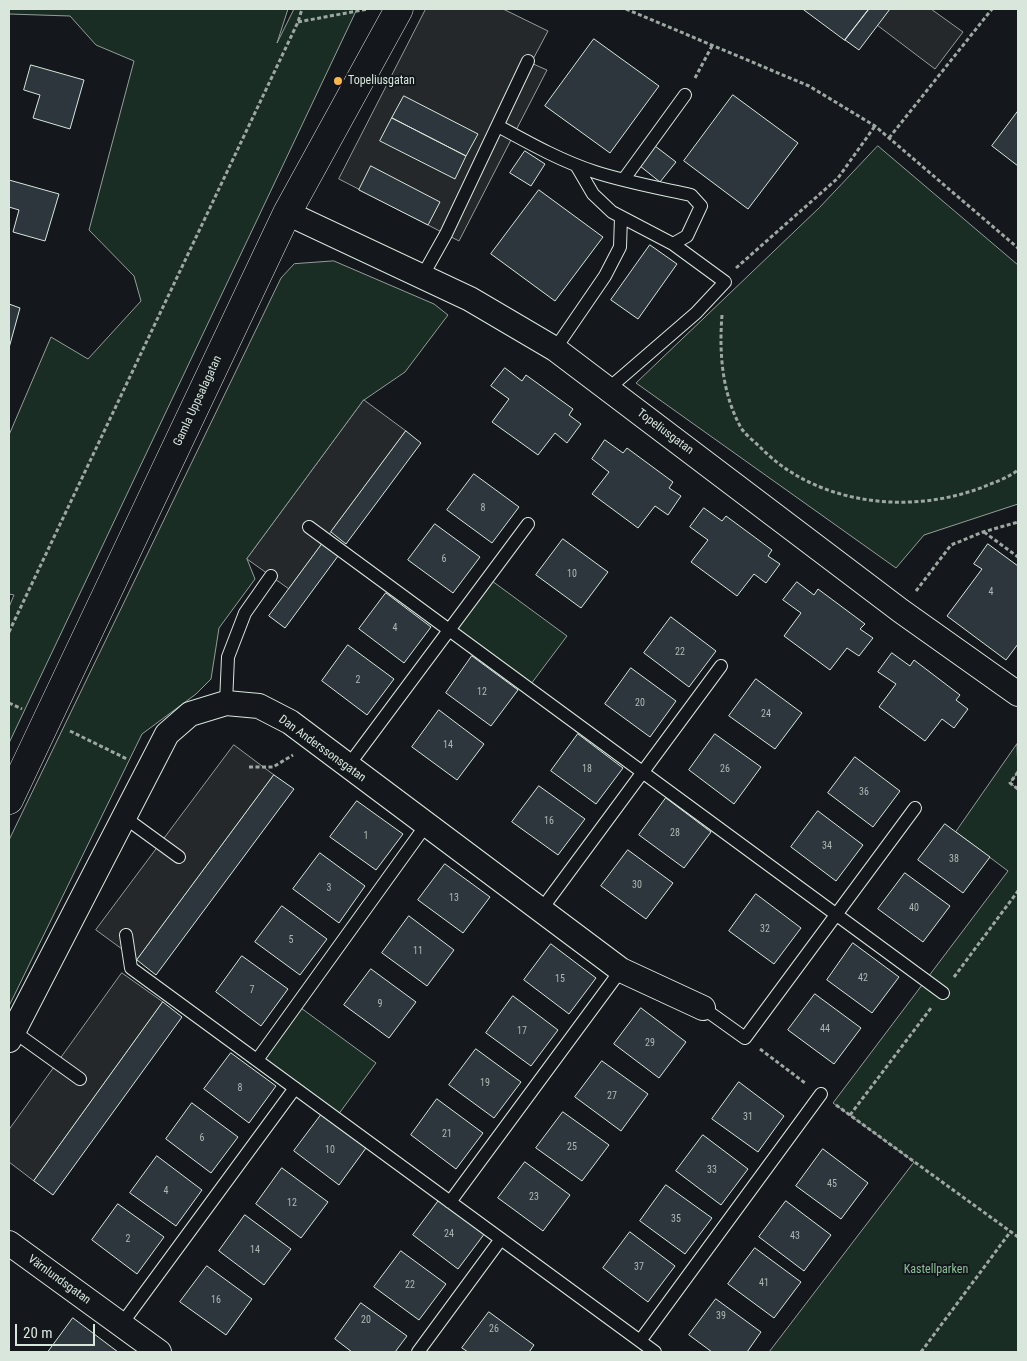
<!DOCTYPE html>
<meta charset="utf-8">
<style>
body{margin:0}
#map{position:relative;width:1027px;height:1361px;overflow:hidden;background:#14181c;font-family:"Roboto Condensed",sans-serif}
canvas{display:block}
.frame{position:absolute;inset:0;border:10px solid #d8e6dc;pointer-events:none}
.scale{position:absolute;left:15px;top:1324px;width:80px;height:22px;box-sizing:border-box;border:2px solid #d8e6dc;border-top:0;padding-left:6px;font-size:15px;line-height:18px;white-space:nowrap;color:#d8e6dc;-webkit-text-stroke:4px #14181c;paint-order:stroke}
</style>
<div id="map">
<canvas width="1027" height="1361"></canvas>
<div class="frame"></div>
<div class="scale">20 m</div>
</div>
<script>
const ctx = document.querySelector('canvas').getContext('2d');
ctx.lineJoin = 'round';
function fill(path, color) { ctx.fillStyle = color; ctx.fill(path, 'evenodd'); }
function stroke(path, color, width, dash) { ctx.strokeStyle = color; ctx.lineWidth = width; ctx.lineCap = dash ? 'butt' : 'round'; ctx.setLineDash(dash || []); ctx.stroke(path); }
function write(font, color, halo, rows, align = 'center') {
  ctx.font = font + ' "Roboto Condensed",sans-serif'; ctx.lineWidth = 4; ctx.setLineDash([]); ctx.textBaseline = 'middle'; ctx.strokeStyle = halo; ctx.fillStyle = color; for (const [text, x, y, turn = 0] of rows) {
    ctx.save(); ctx.translate(x, y); ctx.rotate((+turn || 0) * Math.PI / 180); ctx.textAlign = isNaN(turn) ? turn : align; if (halo) ctx.strokeText(text, 0, 0); ctx.fillText(text, 0, 0); ctx.restore();
  }
}
const green = new Path2D(`
 M9 9H288L277 43 294 9H357L9 743V607L14 595 9 594V435L51 337 88 359 141 301 134 276 89 230 134 61 96 45 70 16 9 14Z
 M878 146 1018 265V504L924 535 896 568 636 383 819 208Z
 M334 261 434 304 448 315 405 372 364 400 247 559 255 579 219 628 211 679 196 694 142 734 9 1006V840L281 278 294 264Z
 M488 578 567 636 528 688 449 630Z
 M1017 744 1018 772 1010 783 1018 789V1352H769L914 1162 833 1103 1008 871 956 832Z
 M301 1008 376 1063 338 1115 264 1059Z`);
fill(green, '#1a2d24');
stroke(green, '#939e99', 1);
const parking = new Path2D(`
 M426 9H503L548 31 531 63 547 70 459 241 339 179Z
 M890 9H931L963 32 935 69 877 25Z
 M364 400 406 431 289 589 247 559Z
 M234 745 274 775 137 960 96 930Z
 M122 973 163 1002 34 1181 9 1162V1130Z`);
fill(parking, '#24282b');
stroke(parking, '#939e99', 1);
const building = new Path2D(`
 M803 9H869L845 40Z
 M869 9H890L859 50 845 40Z
 M594 39 659 86 610 153 545 106Z
 M31 65 84 80 70 129 33 118 40 95 24 90Z
 M733 95 798 143 748 209 684 161Z
 M404 96 478 134 466 156 392 118Z
 M1018 111V166L992 146Z
 M392 118 466 156 455 179 380 141Z
 M655 146 676 162 660 182 640 166Z
 M525 151 545 164 531 186 510 173Z
 M371 166 440 202 428 225 359 190Z
 M9 180 59 194 45 241 13 232 19 210 9 207Z
 M539 190 603 237 555 301 491 254Z
 M650 245 677 264 638 319 611 300Z
 M9 304 20 308 9 348Z
 M505 368 522 381 526 375 573 409 569 415 581 424 567 443 555 433 538 455 492 422 509 399 491 386Z
 M406 431 421 443 346 544 331 532Z
 M605 440 623 453 627 448 673 482 669 488 681 496 668 515 655 506 638 528 592 494 609 472 592 459Z
 M474 474 519 507 492 543 447 510Z
 M704 508 722 521 726 516 772 550 768 556 780 564 766 583 754 574 737 596 691 562 708 540 690 527Z
 M435 524 480 557 453 593 408 560Z
 M563 539 608 572 581 608 536 575Z
 M322 544 338 556 285 628 269 616Z
 M988 544 1018 566V644L1006 660 947 616 982 569 974 564Z
 M797 582 814 595 818 589 865 624 860 629 873 638 859 656 847 648 830 670 784 636 801 613 783 600Z
 M386 593 431 627 404 663 359 629Z
 M671 617 716 651 689 687 644 653Z
 M348 645 394 679 367 715 322 681Z
 M892 653 910 666 914 660 960 695 956 700 968 709 954 728 942 719 925 741 879 707 896 684 878 672Z
 M472 656 518 690 491 726 446 693Z
 M631 668 676 701 650 737 605 704Z
 M756 679 802 713 775 749 729 716Z
 M439 710 484 744 457 780 412 747Z
 M578 734 623 768 596 804 551 771Z
 M715 734 761 767 734 804 689 770Z
 M855 757 900 791 873 827 828 793Z
 M274 775 294 789 156 975 137 960Z
 M539 786 585 819 558 855 512 822Z
 M666 798 711 832 684 868 639 835Z
 M357 801 403 834 376 870 330 837Z
 M818 811 863 845 836 881 791 847Z
 M945 824 990 857 963 893 918 860Z
 M628 850 673 883 646 919 601 886Z
 M320 853 365 886 339 923 293 889Z
 M445 864 490 897 463 933 418 900Z
 M905 873 950 906 923 942 878 909Z
 M756 894 801 928 774 964 729 931Z
 M282 906 327 939 300 975 255 942Z
 M409 916 454 950 427 986 382 953Z
 M853 943 899 977 872 1013 827 980Z
 M551 944 596 978 569 1014 524 980Z
 M242 956 288 989 261 1026 216 992Z
 M371 969 416 1002 389 1038 344 1005Z
 M815 994 861 1028 834 1064 788 1030Z
 M513 996 558 1030 531 1066 486 1033Z
 M163 1002 182 1017 53 1195 34 1181Z
 M641 1008 686 1042 659 1078 614 1044Z
 M476 1049 521 1082 494 1118 449 1085Z
 M231 1053 276 1086 249 1123 204 1089Z
 M602 1061 648 1094 621 1131 575 1097Z
 M739 1082 784 1116 758 1152 712 1119Z
 M437 1099 483 1133 456 1169 411 1135Z
 M192 1103 238 1137 211 1173 166 1139Z
 M563 1112 609 1145 582 1181 536 1148Z
 M321 1115 366 1148 339 1185 294 1151Z
 M703 1135 748 1169 721 1205 676 1171Z
 M823 1149 868 1183 841 1219 796 1186Z
 M157 1156 202 1190 176 1226 130 1193Z
 M525 1162 570 1195 543 1231 498 1198Z
 M282 1168 328 1202 301 1238 256 1204Z
 M666 1185 712 1218 685 1254 640 1221Z
 M440 1199 485 1233 458 1269 413 1235Z
 M786 1201 831 1235 804 1271 759 1237Z
 M118 1204 164 1237 137 1274 92 1240Z
 M245 1215 291 1249 264 1285 219 1251Z
 M630 1232 675 1266 648 1302 603 1268Z
 M755 1248 801 1282 774 1318 728 1284Z
 M401 1251 446 1284 419 1320 374 1287Z
 M207 1266 252 1299 226 1335 180 1302Z
 M716 1299 761 1332 747 1352H712L689 1335Z
 M361 1303 407 1336 395 1352H352L335 1339Z
 M489 1312 534 1345 529 1352H468L462 1348Z
 M73 1318 118 1352H48Z`);
fill(building, '#2c363c');
stroke(building, '#d8e6dc', 1);
const lane = new Path2D(`
 M498 126C529 143 561 161 595 172 626 182 659 188 691 195L701 206 687 236 673 244 612 212 593 194 576 165
 M624 179 685 95
 M423 275 446 234 528 61
 M555 349 605 276 620 247 621 217
 M608 389 696 313 725 282 673 244
 M309 527 943 993
 M226 703 228 657 245 613 271 576
 M348 766 528 524
 M124 817 179 857
 M541 910 721 666
 M126 935 131 968 655 1352
 M703 1008 745 1038 915 808
 M13 1031 80 1079
 M257 1060 426 825
 M450 1202 621 970
 M121 1325 295 1088
 M640 1341 821 1094
 M418 1352 501 1239`);
const street = new Path2D(`
 M287 213 470 299 555 349 901 611 1018 694
 M9 1040 167 734 190 714 226 703 259 706 290 722 621 970 703 1008
 M9 1243 159 1352`);
const secondary = new Path2D(`
 M9 800 287 213 399 9`);
stroke(lane, '#d8e6dc', 14);
stroke(street, '#d8e6dc', 26);
stroke(secondary, '#d8e6dc', 29);
stroke(new Path2D(`
 M626 9 809 86 875 126 1018 248
 M298 22 368 9
 M695 78 712 46
 M889 138 992 9
 M736 268 838 178 875 126
 M722 315C719 353 722 392 740 426 744 434 754 441 761 448 818 506 914 516 988 485 998 481 1009 477 1018 470
 M984 532 1018 557
 M916 591 951 545 983 532 1018 522
 M9 632 298 22 302 9
 M9 703 22 709
 M70 731 127 759
 M249 767H273L293 755
 M1018 772 1010 783 1018 789
 M954 977 1018 891
 M760 1049 805 1083
 M836 1105 1018 1237
 M850 1115 931 1008
 M921 1352 1011 1231`), '#9da8a2', 3, [4, 2.5]);
stroke(lane, '#14181c', 12);
stroke(street, '#14181c', 24);
stroke(secondary, '#14181c', 28);
for (const [x, y, r, color] of [
 [338,81,5,"#ffb74d"]
]) { const dot = new Path2D(); dot.arc(x, y, r, 0, 2 * Math.PI); ctx.fillStyle = color; ctx.fill(dot); stroke(dot, '#14181c', 2); }
write('10px', '#adbab4', null, [
 ["8",483,508],
 ["6",444,559],
 ["10",572,574],
 ["4",991,592],
 ["4",395,628],
 ["22",680,652],
 ["2",358,680],
 ["12",482,692],
 ["20",640,703],
 ["24",766,714],
 ["14",448,745],
 ["18",587,769],
 ["26",725,769],
 ["36",864,792],
 ["16",549,821],
 ["28",675,833],
 ["1",366,836],
 ["34",827,846],
 ["38",954,859],
 ["30",637,885],
 ["3",329,888],
 ["13",454,898],
 ["40",914,908],
 ["32",765,929],
 ["5",291,940],
 ["11",418,951],
 ["42",863,978],
 ["15",560,979],
 ["7",252,990],
 ["9",380,1004],
 ["44",825,1029],
 ["17",522,1031],
 ["29",650,1043],
 ["19",485,1083],
 ["8",240,1088],
 ["27",612,1096],
 ["31",748,1117],
 ["21",447,1134],
 ["6",202,1138],
 ["25",572,1147],
 ["10",330,1150],
 ["33",712,1170],
 ["45",832,1184],
 ["4",166,1191],
 ["23",534,1197],
 ["12",292,1203],
 ["35",676,1219],
 ["24",449,1234],
 ["43",795,1236],
 ["2",128,1239],
 ["14",255,1250],
 ["37",639,1267],
 ["41",764,1283],
 ["22",410,1285],
 ["16",216,1300],
 ["39",721,1316],
 ["20",366,1320],
 ["26",494,1329]
]);
write('12px', '#d8e6dc', '#14181c', [
 ["Topeliusgatan",348,81]
], 'left');
write('12px', '#d8e6dc', '#14181c', [
 ["Gamla Uppsalagatan",198,401,-65],
 ["Topeliusgatan",665,432,37],
 ["Dan Anderssonsgatan",322,749,36],
 ["Värnlundsgatan",59,1280,36]
]);
write('12px', '#8ac095', '#14181c', [
 ["Kastellparken",936,1270]
]);
</script>
